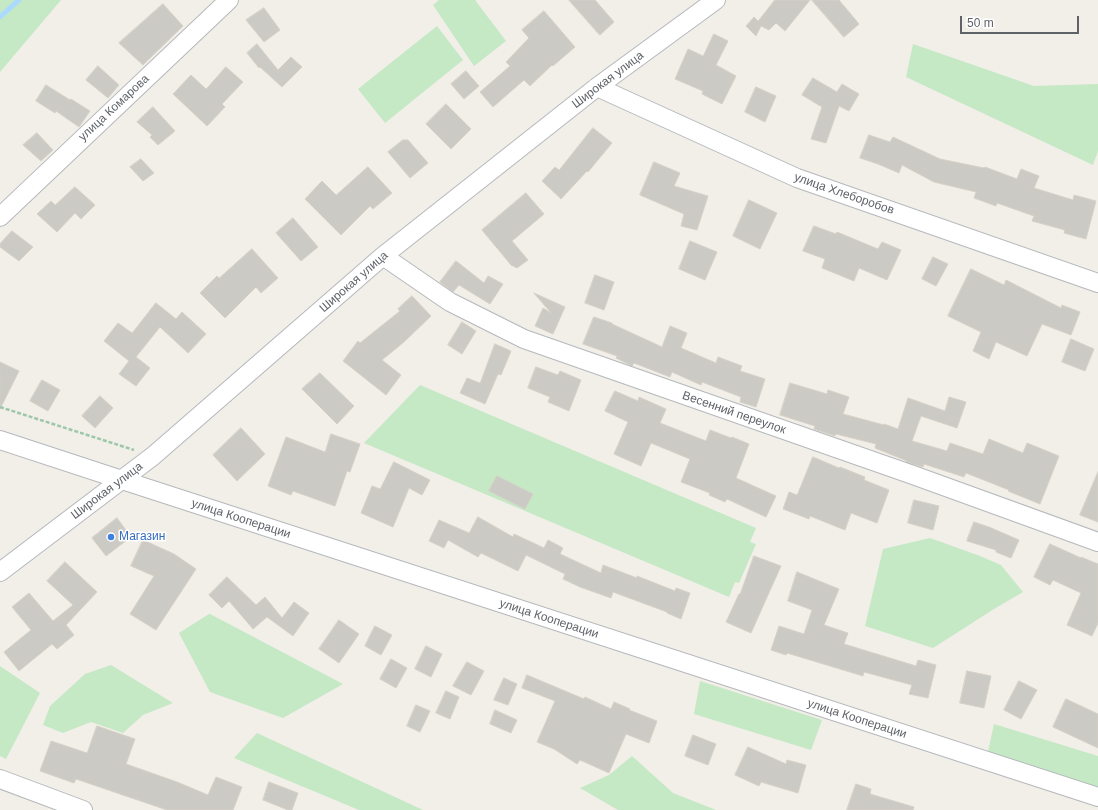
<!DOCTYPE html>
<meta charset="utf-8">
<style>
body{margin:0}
#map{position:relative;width:1098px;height:810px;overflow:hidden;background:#f1efe8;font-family:Helvetica,sans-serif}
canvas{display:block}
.scale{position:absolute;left:960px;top:16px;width:119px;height:18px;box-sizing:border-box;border:2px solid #5f6368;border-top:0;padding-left:5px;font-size:12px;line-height:14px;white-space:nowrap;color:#5f6368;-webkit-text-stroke:3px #fff;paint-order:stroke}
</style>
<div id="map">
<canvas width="1098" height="810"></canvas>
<div class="scale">50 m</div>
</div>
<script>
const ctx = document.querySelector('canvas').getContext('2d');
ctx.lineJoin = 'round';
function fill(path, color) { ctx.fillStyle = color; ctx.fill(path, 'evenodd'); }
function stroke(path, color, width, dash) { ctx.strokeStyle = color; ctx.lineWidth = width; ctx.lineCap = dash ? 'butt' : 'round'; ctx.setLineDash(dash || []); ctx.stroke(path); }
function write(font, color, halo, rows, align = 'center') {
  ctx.font = font + ' Helvetica,sans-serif'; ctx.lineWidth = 3; ctx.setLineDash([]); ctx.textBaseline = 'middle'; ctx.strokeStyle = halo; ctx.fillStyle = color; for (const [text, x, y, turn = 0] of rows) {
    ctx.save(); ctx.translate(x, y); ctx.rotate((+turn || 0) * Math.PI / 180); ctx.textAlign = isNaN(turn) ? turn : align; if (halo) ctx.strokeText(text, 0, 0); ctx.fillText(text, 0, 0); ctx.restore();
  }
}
fill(new Path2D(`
 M0 0H61L0 72Z
 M439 0H475L506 41 474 66 433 5Z
 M437 26 463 60 385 123 358 89Z
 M913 44 1034 86 1098 84V151L1093 165 906 77Z
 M420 385 756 528 750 542 756 544 739 583 735 582 729 597 364 443Z
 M930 538 980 556 1001 565 1023 592 994 609 933 648 865 626 883 549Z
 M209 614H210L343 684 283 718 210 692 179 633Z
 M111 665 173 703 143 715 123 733 91 722 63 733 43 725 50 706 85 674Z
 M0 666 40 693 6 759 0 756Z
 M700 681 822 720 811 750 694 714Z
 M994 724 1098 756V789L987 756Z
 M257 733 423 810H359L234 758Z
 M632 756 673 793 716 810H618L580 788 609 775Z`), '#c5e8c5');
stroke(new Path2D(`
 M0 17 19 0`), '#aadaff', 5);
const building = new Path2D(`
 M569 0H595L614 22 600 35Z
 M775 0H810L785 31 776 23 769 30 761 26 756 36 746 26 754 17 758 21Z
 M812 0H839L859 24 844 37Z
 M163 4 183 26 143 65 119 43Z
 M264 8 280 30 264 42 246 20Z
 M544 11 575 47 553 66 552 65 530 86 524 80 493 107 480 92 510 66 506 62 529 38 522 30Z
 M714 34 728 41 716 65 736 76 722 104 702 94 703 91 675 79 688 49 703 56Z
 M257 44 278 70 291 57 302 67 282 87 260 67 259 68 247 53Z
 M98 66 119 85 108 98 86 80Z
 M226 67 243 82 222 104 225 107 207 126 173 94 191 75 206 89Z
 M466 71 479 86 464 99 451 84Z
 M813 78 837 92 842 84 859 94 849 111 839 106 826 143 811 139 822 107 802 95Z
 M46 85 70 100 71 99 90 111 79 127 56 111 55 113 36 101Z
 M756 87 776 96 765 122 745 112Z
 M446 104 471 129 451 149 426 124Z
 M153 107 175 131 158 145 150 137 152 135 137 122Z
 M593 128 612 143 588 172 587 171 561 199 542 181 555 167 559 170Z
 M37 133 53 150 41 161 23 145Z
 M869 135 890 142 893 137 940 159 984 168 985 167 1017 179 1021 169 1039 176 1034 188 1073 200 1074 195 1096 201 1086 239 1064 233 1065 230 1032 221 1034 216 997 203 996 206 974 198 976 192 934 182 902 165 899 173 878 164 860 158Z
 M403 140H408L428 163 410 178 388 152Z
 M141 159 154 173 143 181 130 167Z
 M654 162 680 173 674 186 708 196 697 230 681 226 684 214 640 195Z
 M368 167 392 193 373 209 370 206 341 235 305 199 322 181 336 195Z
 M75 187 95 205 81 219 75 213 57 232 37 214 51 201 55 205Z
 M526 193 544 214 512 241 528 260 517 268 511 265 482 230Z
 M749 200 777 213 760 249 733 236Z
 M293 218 318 247 301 261 276 233Z
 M814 226 836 234 837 232 878 249 882 242 901 250 887 280 859 268 854 281 822 268 825 259 803 251Z
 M12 231 33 247 19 261 0 247V244Z
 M690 241 717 252 705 280 679 269Z
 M252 249 278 278 261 293 256 287 225 318 200 293 217 276 219 278Z
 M933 257 948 264 936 286 922 279Z
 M456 261 484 283 488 276 503 284 490 304 459 285 453 292 440 282Z
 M971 269 1004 285 1006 280 1061 308 1062 305 1080 312 1071 335 1042 324 1027 356 996 342 989 359 973 351 981 332 948 316Z
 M595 275 614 282 604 310 585 303Z
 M534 293 565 307 553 334 535 326 543 308 551 313Z
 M412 296 431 316 404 342 382 360 401 375 386 395 343 361 358 341 360 343 400 311 398 309Z
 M156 303 176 319 182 312 206 334 188 353 160 327 136 357 150 368 136 386 119 374 129 361 104 341 118 323 132 333Z
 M594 317 612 323V324L662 347 670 326 687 333 681 348 716 363 718 357 742 366 740 371 765 379 756 407 740 402 741 397 702 382 701 385 672 372 670 377 634 363 632 366 616 358 617 356 583 344Z
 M462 322 476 331 462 354 448 345Z
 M1071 339 1094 349 1085 371 1062 362Z
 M495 344 511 351 501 375 498 374 485 404 460 393 467 378 480 383Z
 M0 362 19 371 0 409Z
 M536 367 558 375 560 371 581 380 569 411 548 402 550 397 528 388Z
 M320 373 354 406 337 424 302 389Z
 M42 380 60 390 48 411 30 401Z
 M790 383 827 394 828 390 849 397 843 414 884 425V424L898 429 908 398 945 411 949 397 966 402 957 428 921 416 912 441 947 451 950 443 983 454 989 439 1023 453 1027 443 1059 456 1040 504 1008 491 1009 490 966 473 964 477 924 464 923 467 906 462 907 461 875 448 876 444 836 434 835 436 814 429 815 426 780 415Z
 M615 391 638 401 639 397 666 409 660 423 706 441 710 430 731 438 732 437 749 444 736 478 776 496 766 517 727 499 725 502 709 495 710 493 681 482 690 459 651 443 641 466 614 454 628 422 605 411Z
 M100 396 113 408 95 428 82 416Z
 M241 428 265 454 237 481 213 455Z
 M331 434 360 444 350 472 347 471 335 506 293 491 291 495 268 486 286 437 325 452Z
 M813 457 839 468 840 467 865 477 864 480 889 490 877 523 851 513 845 530 810 516 809 519 783 509 789 492 797 495Z
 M394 462 430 480 422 495 409 488 393 527 361 513 372 486 380 489Z
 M1098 472V522L1080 515Z
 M497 476 533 494 525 509 489 491Z
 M914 500 939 506 933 530 908 523Z
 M478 517 513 537 514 534 544 548 548 540 563 548 560 554 601 573 603 565 637 578V576L675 591 676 588 690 593 681 619 667 613V612L613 592 611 598 580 587 563 579 565 574 526 555 518 571 481 553 478 557 448 540 444 548 429 541 439 520 469 533Z
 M117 518 131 537 106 556 92 538Z
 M974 522 989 527 1019 540 1011 558 996 552V550L967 541Z
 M143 540 174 554 196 569 156 630 130 614 154 576 131 566Z
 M1050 544 1081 558V557L1098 564V623L1092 636 1067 625 1081 593 1053 580 1050 585 1034 577Z
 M754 556 781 566 751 633 726 622 739 594H740Z
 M65 562 97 592 66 625 74 635 57 649 52 644 19 671 4 652 31 630 12 607 29 593 53 621 73 605 47 581Z
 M797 572 839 589 824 625 848 633 844 644 916 666 918 660 936 665 928 698 909 694 912 685 864 672 863 676 787 653 786 655 771 650 779 626 804 634 812 610 788 601Z
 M227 577 256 605 265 597 282 618 294 602 309 613 293 636 267 617 253 629 229 601 222 608 209 595Z
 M339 620 359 634 339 663 319 649Z
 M375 626 392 635 381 655 365 646Z
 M426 646 442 654 431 677 415 669Z
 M391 659 407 668 396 688 380 679Z
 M467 662 484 671 471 695 453 686Z
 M967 671 991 676 984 708 960 703Z
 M527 675 584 699 585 697 611 709 614 702 630 709 629 710 657 721 649 743 626 734 609 773 580 760 577 764 554 749 537 742 555 701 522 688Z
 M504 678 517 684 508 705 494 700Z
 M1019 681 1037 690 1021 719 1004 710Z
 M446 691 459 697 450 719 436 713Z
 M1066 699 1098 714V748L1053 727Z
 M416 705 430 711 420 732 407 726Z
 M495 710 517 720 511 733 490 724Z
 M97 726 135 739 126 764 177 782 208 795 216 777 242 787 233 810H167L76 779 74 783 40 771 51 741 87 753Z
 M693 735 716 744 708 765 685 756Z
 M748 747 786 764 787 760 806 765 798 793 761 782 759 786 735 775Z
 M269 782 298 793 292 810H288L263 800Z
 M856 784 871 789 870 794 914 807 913 810H847Z`);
fill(building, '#cccac5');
stroke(building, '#d6d1c6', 1);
const street = new Path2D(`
 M597 87 797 178 1098 283
 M0 217 229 0
 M383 256 450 302 524 339 913 475 1098 542
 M0 440 122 480 1098 797
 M0 572 153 456 383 256 597 87 716 0
 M0 779 83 810`);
stroke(street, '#b5b8bc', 20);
stroke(new Path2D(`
 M0 407 134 450`), '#9cc7a9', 2.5, [4, 2]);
stroke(street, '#fff', 18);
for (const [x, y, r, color] of [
 [111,537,4,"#3f7fe0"]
]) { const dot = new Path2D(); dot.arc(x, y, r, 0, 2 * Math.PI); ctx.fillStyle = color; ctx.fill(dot); stroke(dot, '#fff', 1.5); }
write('12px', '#5f6368', '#fff', [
 ["Широкая улица",608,80,-37],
 ["улица Комарова",114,108,-43],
 ["улица Хлеборобов",844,194,19],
 ["Широкая улица",354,282,-41],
 ["Весенний переулок",734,413,19],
 ["Широкая улица",107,491,-37],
 ["улица Кооперации",241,519,18],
 ["улица Кооперации",549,619,18],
 ["улица Кооперации",857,719,18]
]);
write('12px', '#366cbe', '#fff', [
 ["Магазин",119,537]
], 'left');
</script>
